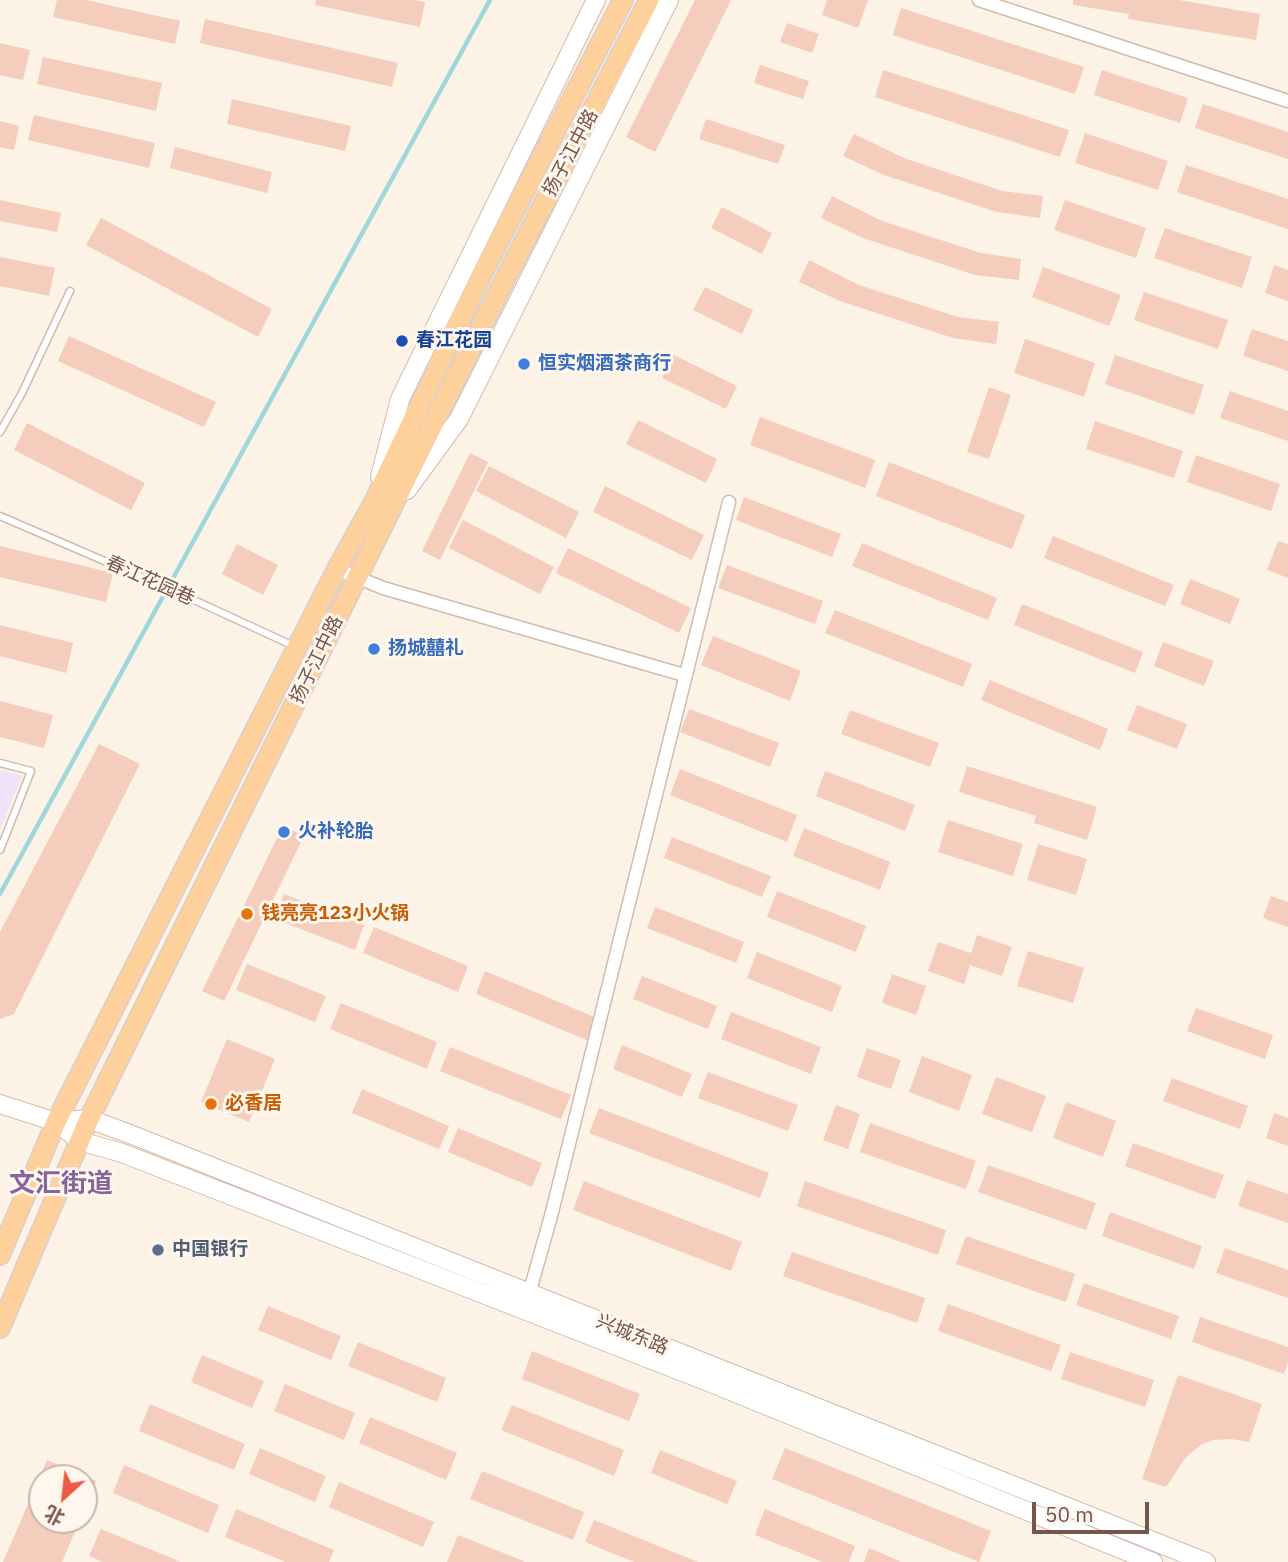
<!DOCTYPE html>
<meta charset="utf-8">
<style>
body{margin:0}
#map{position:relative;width:1288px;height:1562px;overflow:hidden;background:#fdf2e6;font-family:"IBM Plex Sans","Noto Sans SC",sans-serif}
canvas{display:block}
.north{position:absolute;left:28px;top:1464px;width:70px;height:70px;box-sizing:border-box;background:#fff6ed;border:2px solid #c9b6ab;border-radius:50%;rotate:207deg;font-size:19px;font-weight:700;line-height:28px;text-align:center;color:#785549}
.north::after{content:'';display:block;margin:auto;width:24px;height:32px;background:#ec5b46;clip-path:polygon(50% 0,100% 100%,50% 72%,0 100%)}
.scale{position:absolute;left:1032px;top:1502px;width:117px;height:32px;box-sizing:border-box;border:4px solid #785549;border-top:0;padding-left:9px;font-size:21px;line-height:24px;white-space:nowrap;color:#785549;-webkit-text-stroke:5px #fff6ed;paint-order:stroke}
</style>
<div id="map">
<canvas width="1288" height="1562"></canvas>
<div class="north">北</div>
<div class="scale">50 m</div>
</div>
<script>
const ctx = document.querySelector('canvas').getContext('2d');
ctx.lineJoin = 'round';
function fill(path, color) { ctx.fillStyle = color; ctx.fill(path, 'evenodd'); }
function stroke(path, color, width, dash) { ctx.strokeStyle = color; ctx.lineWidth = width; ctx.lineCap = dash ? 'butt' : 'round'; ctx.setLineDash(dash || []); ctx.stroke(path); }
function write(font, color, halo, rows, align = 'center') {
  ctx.font = font + ' "IBM Plex Sans","Noto Sans SC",sans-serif'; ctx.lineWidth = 6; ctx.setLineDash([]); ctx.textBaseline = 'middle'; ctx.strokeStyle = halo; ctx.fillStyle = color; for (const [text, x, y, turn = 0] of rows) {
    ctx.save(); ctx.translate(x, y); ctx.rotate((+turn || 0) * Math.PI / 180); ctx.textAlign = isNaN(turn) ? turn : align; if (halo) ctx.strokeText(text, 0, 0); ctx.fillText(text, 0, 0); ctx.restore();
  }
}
fill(new Path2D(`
 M0 770 22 776 0 830Z`), '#efe2fa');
stroke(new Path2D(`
 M0 894 490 0`), '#9fd7da', 4.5);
fill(new Path2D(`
 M57 0H86L180 21 175 44 53 17Z
 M316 0H413L425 2 420 27 315 5Z
 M695 0H731L655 152 626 137Z
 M827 0H868L858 28 822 15Z
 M1073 0H1179L1260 14 1256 40 1128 19 1129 14 1073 5Z
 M901 8 1084 67 1075 94 893 35Z
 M205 19 398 63 392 87 200 43Z
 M787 23 819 34 812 53 780 42Z
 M0 43 30 50 23 80 0 75Z
 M43 57 162 83 156 111 37 84Z
 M760 65 809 81 803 99 754 83Z
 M883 70 1069 130 1060 157 875 97Z
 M1102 70 1188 98 1180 123 1094 95Z
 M232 99 351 126 345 151 227 124Z
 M1203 104 1288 132V159L1195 128Z
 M34 115 155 143 149 168 28 140Z
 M706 119 785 145 778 164 699 139Z
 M0 121 19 126 14 150 0 147Z
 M1085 133 1168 161 1158 190 1075 163Z
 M854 134 904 158 1002 191 1043 196 1040 218 997 212 884 175 843 156Z
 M175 147 272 172 267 193 170 168Z
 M1186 165 1288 199V229L1177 192Z
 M832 196 882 221 981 253 1021 259 1019 280 975 275 863 238 821 218Z
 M0 200 61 213 57 232 0 221Z
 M1065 200 1146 228 1136 258 1054 230Z
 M722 207 772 233 762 254 711 228Z
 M101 218 272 309 258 337 86 245Z
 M1165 228 1252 257 1242 288 1154 258Z
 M0 257 55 268 49 296 0 286Z
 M809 260 859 285 958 317 999 322 996 344 953 338 840 301 799 282Z
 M1274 265 1288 270V301L1265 293Z
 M1043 267 1121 295 1109 326 1032 297Z
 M705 287 753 310 742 334 693 310Z
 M1144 292 1228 320 1218 349 1134 320Z
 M1252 329 1288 341V371L1243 356Z
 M69 336 216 402 204 427 58 361Z
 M1025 339 1095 363 1084 397 1014 373Z
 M674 355 737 386 726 409 662 378Z
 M1115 355 1204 385 1194 415 1105 384Z
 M989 387 1011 395 989 459 967 452Z
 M1230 391 1288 411V441L1220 418Z
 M760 417 875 460 865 488 750 445Z
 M638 420 717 459 706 483 626 444Z
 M1095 421 1183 451 1174 478 1086 449Z
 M27 423 145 483 131 510 14 450Z
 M470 453 488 462 440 560 422 551Z
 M1196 455 1280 484 1271 511 1187 482Z
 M889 462 1025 515 1012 549 876 496Z
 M489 466 579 512 566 538 476 491Z
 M605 486 704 535 692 560 593 512Z
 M744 497 841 534 832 557 736 520Z
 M463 520 554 567 540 594 449 548Z
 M1053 536 1174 585 1165 606 1044 558Z
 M1278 541 1288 544V578L1267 570Z
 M862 543 997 598 988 620 852 566Z
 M237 544 278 565 263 595 222 574Z
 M0 546 113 573 106 602 0 577Z
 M568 548 691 608 679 633 556 573Z
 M727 565 823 601 815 624 718 588Z
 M1190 579 1240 599 1230 624 1180 604Z
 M1022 604 1143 652 1135 673 1014 625Z
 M835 610 972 664 963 687 825 633Z
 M0 625 73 643 66 673 0 656Z
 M713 636 801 671 790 701 701 665Z
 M1163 642 1214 661 1204 686 1154 666Z
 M990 680 1108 729 1100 750 981 700Z
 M0 701 53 715 44 748 0 737Z
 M1137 705 1187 724 1177 749 1127 730Z
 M689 709 779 743 770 767 680 732Z
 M850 710 939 743 930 767 841 734Z
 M99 744 140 764 14 1014 0 1019V932Z
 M967 766 1097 807 1087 840 1034 823 1036 816 959 792Z
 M680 769 797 815 787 842 670 795Z
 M825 771 915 805 905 831 816 796Z
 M948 820 1023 844 1013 876 938 852Z
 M283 826 304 836 224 1001 202 991Z
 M804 828 890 862 880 890 793 856Z
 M672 837 771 876 762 897 664 858Z
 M1038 844 1087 859 1076 895 1027 880Z
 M777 891 866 926 856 952 767 917Z
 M284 894 364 925 355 950 275 919Z
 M1271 896 1288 902V927L1263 918Z
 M655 907 744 942 736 963 647 928Z
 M374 927 468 966 458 992 363 953Z
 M977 935 1012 947 1002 976 970 965 964 984 928 971 938 942 971 953Z
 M1028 951 1084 968 1073 1003 1017 986Z
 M757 952 842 986 832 1012 747 978Z
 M247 964 326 996 315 1022 236 990Z
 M485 971 599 1019 589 1041 476 994Z
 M892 974 926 986 916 1015 882 1003Z
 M642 976 717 1006 708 1029 633 999Z
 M341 1003 437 1042 427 1069 330 1029Z
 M1196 1008 1273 1035 1265 1059 1187 1031Z
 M731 1012 821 1047 811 1074 721 1039Z
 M227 1039 275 1059 249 1122 201 1102Z
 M622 1045 692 1074 682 1097 613 1069Z
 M450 1047 571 1095 561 1119 440 1071Z
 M867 1048 901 1060 891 1089 857 1077Z
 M922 1056 972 1075 959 1111 909 1092Z
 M708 1072 798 1105 788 1131 698 1098Z
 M996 1077 1046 1096 1032 1132 982 1114Z
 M1172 1078 1248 1106 1240 1129 1163 1101Z
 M362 1089 449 1126 439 1149 352 1113Z
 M1066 1102 1116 1121 1103 1157 1053 1138Z
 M836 1105 860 1114 848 1149 823 1140Z
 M599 1108 769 1173 760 1198 589 1133Z
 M1274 1113 1288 1118V1146L1266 1138Z
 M870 1123 976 1161 966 1189 860 1152Z
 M458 1128 542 1163 532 1187 448 1152Z
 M1133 1143 1224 1175 1215 1199 1125 1166Z
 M988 1165 1096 1203 1086 1230 978 1192Z
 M1247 1180 1288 1194V1223L1238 1206Z
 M584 1181 742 1242 731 1271 573 1210Z
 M805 1181 946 1230 938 1255 797 1206Z
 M1110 1212 1202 1246 1194 1269 1102 1236Z
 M966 1236 1075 1274 1066 1302 956 1264Z
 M1225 1248 1288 1270V1298L1216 1273Z
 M792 1252 925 1298 917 1323 783 1276Z
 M1084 1283 1179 1316 1171 1339 1076 1305Z
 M948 1304 1061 1345 1051 1371 938 1331Z
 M268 1306 341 1336 331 1360 258 1330Z
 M1200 1317 1288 1347V1363L1284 1374 1192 1342Z
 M358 1342 446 1378 437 1402 348 1366Z
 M532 1351 640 1394 629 1421 522 1379Z
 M1070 1352 1154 1380 1145 1407 1061 1379Z
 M202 1355 264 1381 252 1408 191 1382Z
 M1178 1375 1262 1404 1249 1442 1231 1439 1214 1440 1202 1444 1186 1457 1166 1487 1142 1479Z
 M285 1384 355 1413 344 1440 274 1411Z
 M150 1404 245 1444 234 1470 139 1431Z
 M512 1405 624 1450 614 1476 501 1430Z
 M370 1417 457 1453 446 1480 359 1443Z
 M260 1448 326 1476 315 1502 249 1474Z
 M785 1448 991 1531 979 1562 772 1479Z
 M660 1450 737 1481 727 1504 651 1473Z
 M47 1460 96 1481 84 1511V1478H42V1520H80L62 1562H3Z
 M124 1465 219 1505 208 1533 113 1493Z
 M482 1471 584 1512 573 1540 470 1499Z
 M339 1482 434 1522 423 1547 329 1507Z
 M236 1509 334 1550 329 1562H286L225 1537Z
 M765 1509 855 1546 849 1562H823L755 1535Z
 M594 1520 698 1562H634L585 1542Z
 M101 1529 181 1562H103L89 1556Z
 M458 1535 526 1562H447Z
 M869 1548 902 1562H864Z`), '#f4cdbc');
const lane = new Path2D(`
 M0 432 22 393 70 291
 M0 516 181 594 296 647
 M0 763 31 771 0 850`);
const street = new Path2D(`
 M979 0 1288 101
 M337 569 383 588 684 675
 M529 1294 551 1216 729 502`);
const secondary = new Path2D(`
 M380 477 400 399 596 0
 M407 490 459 419 669 0
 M0 1104 56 1122 80 1141 122 1153 706 1381 1153 1562
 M56 1122 89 1119 130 1134 1206 1562`);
const primary = new Path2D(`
 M0 1255 56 1122 337 569 374 502 483 272 623 0
 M0 1328 89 1119 507 275 649 0`);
stroke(lane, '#d2baae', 9);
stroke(street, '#d2baae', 15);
stroke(secondary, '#d5baab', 20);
stroke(primary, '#d9cfcc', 22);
stroke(lane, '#fff', 6);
stroke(street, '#fff', 12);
stroke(secondary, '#fff', 18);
stroke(primary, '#fed09c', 19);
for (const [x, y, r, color] of [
 [402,341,7,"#1a4fb4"],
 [524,364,7,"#3f7fe0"],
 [374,649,7,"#3f7fe0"],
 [284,832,7,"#3f7fe0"],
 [247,914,7,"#e8710a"],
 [211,1104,7,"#e8710a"],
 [158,1250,7,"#5c6f8a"]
]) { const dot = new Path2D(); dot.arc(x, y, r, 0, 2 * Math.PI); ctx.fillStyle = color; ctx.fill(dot); stroke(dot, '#fff6ed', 2.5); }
write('19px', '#785549', '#fff6ed', [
 ["扬子江中路",571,153,-62],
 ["春江花园巷",150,581,24],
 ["扬子江中路",317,660,-64],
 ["兴城东路",632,1335,22]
]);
write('bold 19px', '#164399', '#fff6ed', [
 ["春江花园",416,341]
], 'left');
write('bold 19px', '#366cbe', '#fff6ed', [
 ["恒实烟酒茶商行",538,364],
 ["扬城囍礼",388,649],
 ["火补轮胎",298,832]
], 'left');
write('bold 19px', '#c56008', '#fff6ed', [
 ["钱亮亮123小火锅",261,914],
 ["必香居",225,1104]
], 'left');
write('bold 19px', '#4e5e75', '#fff6ed', [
 ["中国银行",172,1250]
], 'left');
write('bold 26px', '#84659c', '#fff6ed', [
 ["文汇街道",61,1184]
]);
</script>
